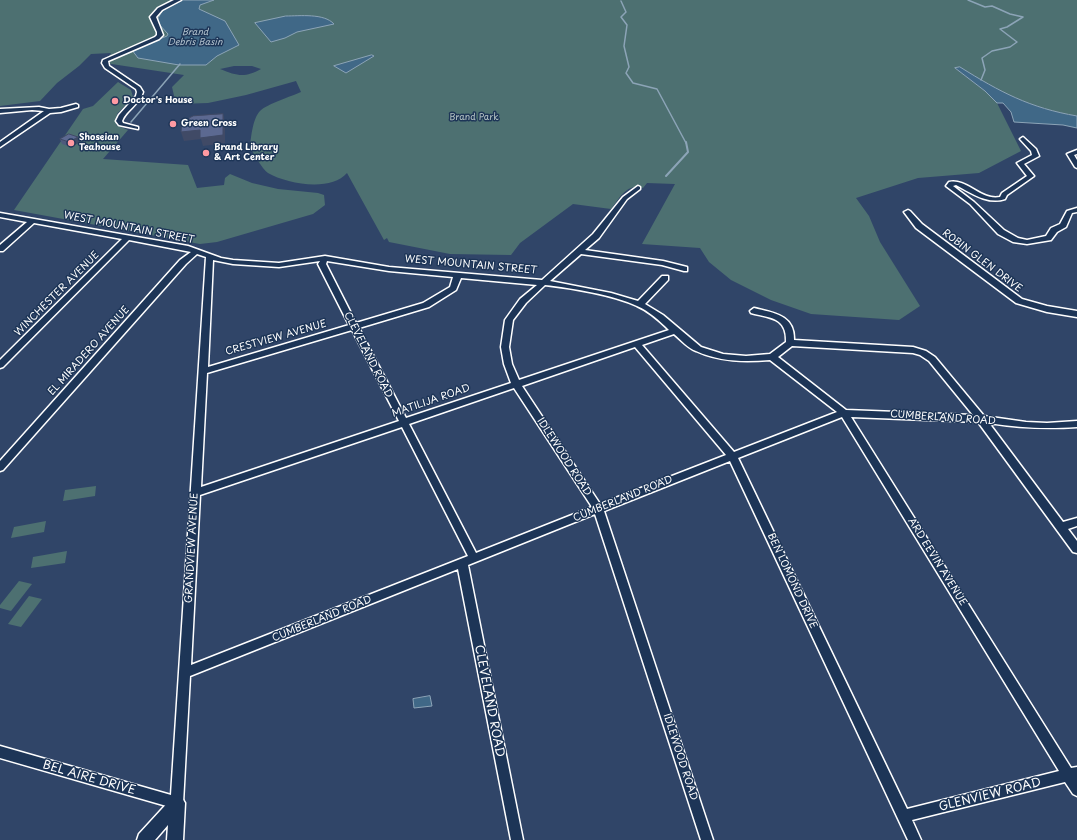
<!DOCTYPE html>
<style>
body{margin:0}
canvas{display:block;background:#304568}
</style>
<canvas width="1077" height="840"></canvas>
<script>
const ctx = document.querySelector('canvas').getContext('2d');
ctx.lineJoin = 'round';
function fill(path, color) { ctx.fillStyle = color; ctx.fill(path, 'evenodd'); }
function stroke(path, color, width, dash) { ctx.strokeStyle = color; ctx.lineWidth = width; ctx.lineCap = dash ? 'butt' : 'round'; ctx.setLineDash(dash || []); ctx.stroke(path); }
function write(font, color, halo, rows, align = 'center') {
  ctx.font = font + ' "Playpen Sans",sans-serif'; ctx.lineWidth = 3; ctx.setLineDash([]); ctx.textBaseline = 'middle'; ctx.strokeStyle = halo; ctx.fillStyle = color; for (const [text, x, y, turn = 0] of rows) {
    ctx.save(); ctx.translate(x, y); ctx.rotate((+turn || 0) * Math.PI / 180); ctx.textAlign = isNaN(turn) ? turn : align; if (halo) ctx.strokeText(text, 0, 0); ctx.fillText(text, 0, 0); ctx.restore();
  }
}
fill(new Path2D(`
 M0 0H1077V116C1032 109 995 89 955 68L985 91 997 103 1021 151 979 173 918 178 856 198 869 216 880 242 920 306 899 320 811 314 771 300 731 280 709 262 700 248 642 244 675 184 647 183 643 188C626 183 620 198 611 209L573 204 520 243 511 255 450 254 389 242 387 238 384 240 347 173C331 192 287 184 268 173 262 169 254 154 250 147 251 137 253 118 260 111 267 104 292 96 301 92L296 81 246 95 208 103 176 104 172 87 184 75 105 63 111 53 91 54 79 66 57 83 40 101 0 106ZM234 66H252L261 69C245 78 237 76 220 69Z
 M118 82 131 90 133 97 117 114 116 125 128 130 103 159 188 165 197 188 224 185 225 178 230 174 252 183 278 189 318 193 324 195 325 205 313 214 217 242 200 244 14 210 83 109 93 106Z
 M96 486 95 496 63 501 65 490Z
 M46 521 44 532 11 538 14 527Z
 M67 551 65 563 31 568 33 557Z
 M19 581 32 584 11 611 0 608V605Z
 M29 596 42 599 21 627 8 624Z`), '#4d7071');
const water = new Path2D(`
 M182 0H214L200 5 199 9 225 21 239 45 217 56 206 65H179L138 58 132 50 167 36 168 34 157 22C160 9 171 4 182 0Z
 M286 16C300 16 324 13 334 24L297 32 285 38 271 42 255 23Z
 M372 55 374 56 346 73 334 66Z
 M960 67C1000 92 1030 108 1077 116V128L1063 125 1014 122 1011 112 1003 103H997L985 91 955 68Z
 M430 696 432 706 414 708 413 699Z`);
fill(water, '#406887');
stroke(water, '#8ca4b7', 1);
stroke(new Path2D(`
 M968 0 985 7 992 6 1010 14 1023 17 1007 27 1000 29 1017 42 1010 47 992 51 982 58 985 70 981 80
 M621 1 626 12 621 17 627 25 624 46 629 67 626 73 633 83 657 89 686 143
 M131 122 180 64`), '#8ca4b7', 1.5);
stroke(new Path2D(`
 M666 176 688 152 686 142`), '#8ca4b7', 2);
const minor = new Path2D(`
 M174 0H181L162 10 156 17 163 35 159 39 108 61 109 66 140 87 143 92C140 104 126 110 122 121L123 123 138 127V129L119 125 116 121 119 115 136 96 137 92 136 89 105 68 102 63 103 60 155 37 157 35V32L150 17 158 8Z
 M76 104 78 105V107L61 112 50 113 0 147V142L44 111 32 110 0 113V109L39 107 49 109 61 108Z
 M1023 137 1036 149 1039 156 1024 164 1034 176 1007 195 1005 199C988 205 971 193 956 185L953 186 974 202 1004 230 1018 238 1027 240 1046 236 1051 228 1060 224 1067 211 1077 208V212L1072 213 1066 227 1057 232 1051 240 1027 244 1013 242 998 234 970 204 946 186 949 182C967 178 981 201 1000 197L1002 193 1027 176 1017 163 1032 155 1031 151 1020 139Z
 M1077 150V154L1074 155 1077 160V168L1075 167 1067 154Z
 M638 186 640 187V189L627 199 599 238 585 250 663 261 687 267V271H684L662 265 581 254 550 281 611 293 638 301 662 276H668V280L645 304 663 315 701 347 723 354 746 356 770 354 786 342C787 317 770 318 751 313L750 311 754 308C774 313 795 315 794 340L913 347 926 351 935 357 984 416 1026 422 1047 423 1077 421V427C1045 429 1020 428 989 423L1063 522 1077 518V526L1068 529 1077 541V553L1073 552 978 422 851 417 1071 768 1077 767V796L1073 794 1065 782 912 820 921 840H908L730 461 604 511 713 840H701L595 514 468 565 523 840H511L458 569 190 676 183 803 181 807 177 809 0 758V746L171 795 206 257 197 254 186 264 3 470 0 471V461L180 260 191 252 129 240 3 367 0 368V360L122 239 34 223 3 251H0V245L27 222 0 217V213L188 246 221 258 233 260 279 263 325 256 389 267 542 280 593 234 623 197ZM213 260 233 264 279 267 320 261 318 264 349 325 208 367ZM327 261 389 271 453 277 450 287 423 303 356 323 326 264ZM461 278 537 285 520 299 505 320 501 347 504 364 511 383 406 418 359 328 429 307 456 290ZM545 285C571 288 614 295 637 306 649 311 660 321 669 330L519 380 512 364 509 347 513 320 526 303ZM352 330 399 421 201 487 207 373ZM674 334C681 340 688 348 696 351 720 362 745 362 770 360L837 412 734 452 642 345ZM792 346 913 353 920 355 929 361 973 415 846 410 778 357ZM635 347 726 455 600 504 522 386ZM514 388 592 507 476 553 409 424ZM842 417 1059 771 907 809 738 458ZM402 427 468 556 191 665 200 495Z
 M908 210 910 211 922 224 1022 299 1047 306 1077 311V317L1047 312 1016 303 916 228 904 212Z`);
const tertiary = new Path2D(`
 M177 795 182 798 185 803 183 840H167L168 825 155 840H137L139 834 172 798Z`);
stroke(minor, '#fff', 3);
stroke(tertiary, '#fff', 3);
fill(minor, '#1d3557');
fill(tertiary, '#1d3557');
fill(new Path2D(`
 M78 137 80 142 71 147 62 144 60 139Z`), '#4f5a7d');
fill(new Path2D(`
 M223 114 225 122V143L203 146 201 139 184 141 181 132Z
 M78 137 80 142 71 147 69 142Z`), '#404a66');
const building = new Path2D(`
 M223 114V135L200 138V130L181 132 182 120H189V118L193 116Z
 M69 134 78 137 69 142 60 139Z`);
fill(building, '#5c6991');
stroke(building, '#404a66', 1);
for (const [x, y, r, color] of [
 [115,101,4,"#ff9aa2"],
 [173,124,4,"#ff9aa2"],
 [71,143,4,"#ff9aa2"],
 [206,153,4,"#ff9aa2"]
]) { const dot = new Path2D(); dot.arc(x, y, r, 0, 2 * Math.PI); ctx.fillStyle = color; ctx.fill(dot); stroke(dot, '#1d3557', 1.5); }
write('italic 9px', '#b3c3cf', '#1d3557', [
 ["Brand",195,33],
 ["Debris Basin",195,43]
]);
write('bold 9px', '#fff', '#1d3557', [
 ["Doctor's House",123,101],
 ["Green Cross",181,124],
 ["Shoseian",79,138],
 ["Teahouse",79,148],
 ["Brand Library",214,148],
 ["& Art Center",214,158]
], 'left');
write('9px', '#b8c6c6', '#1d3557', [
 ["Brand Park",474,118]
]);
write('10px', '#fff', '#1d3557', [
 ["WEST MOUNTAIN STREET",129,228,11],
 ["ROBIN GLEN DRIVE",982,261,37],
 ["WEST MOUNTAIN STREET",471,265,5],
 ["WINCHESTER AVENUE",57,294,-45],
 ["CRESTVIEW AVENUE",276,338,-16],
 ["EL MIRADERO AVENUE",89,351,-48],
 ["CLEVELAND ROAD",368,355,63],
 ["MATILIJA ROAD",431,401,-19],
 ["CUMBERLAND ROAD",943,418,4],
 ["IDLEWOOD ROAD",564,457,57],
 ["CUMBERLAND ROAD",623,499,-22],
 ["GRANDVIEW AVENUE",192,548,-87],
 ["ARD EEVIN AVENUE",937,562,58],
 ["BEN LOMOND DRIVE",792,581,65],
 ["CUMBERLAND ROAD",322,619,-22],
 ["IDLEWOOD ROAD",680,757,72]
]);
write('12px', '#fff', '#1d3557', [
 ["CLEVELAND ROAD",489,701,79],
 ["BEL AIRE DRIVE",89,778,16],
 ["GLENVIEW ROAD",990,795,-14]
]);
</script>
